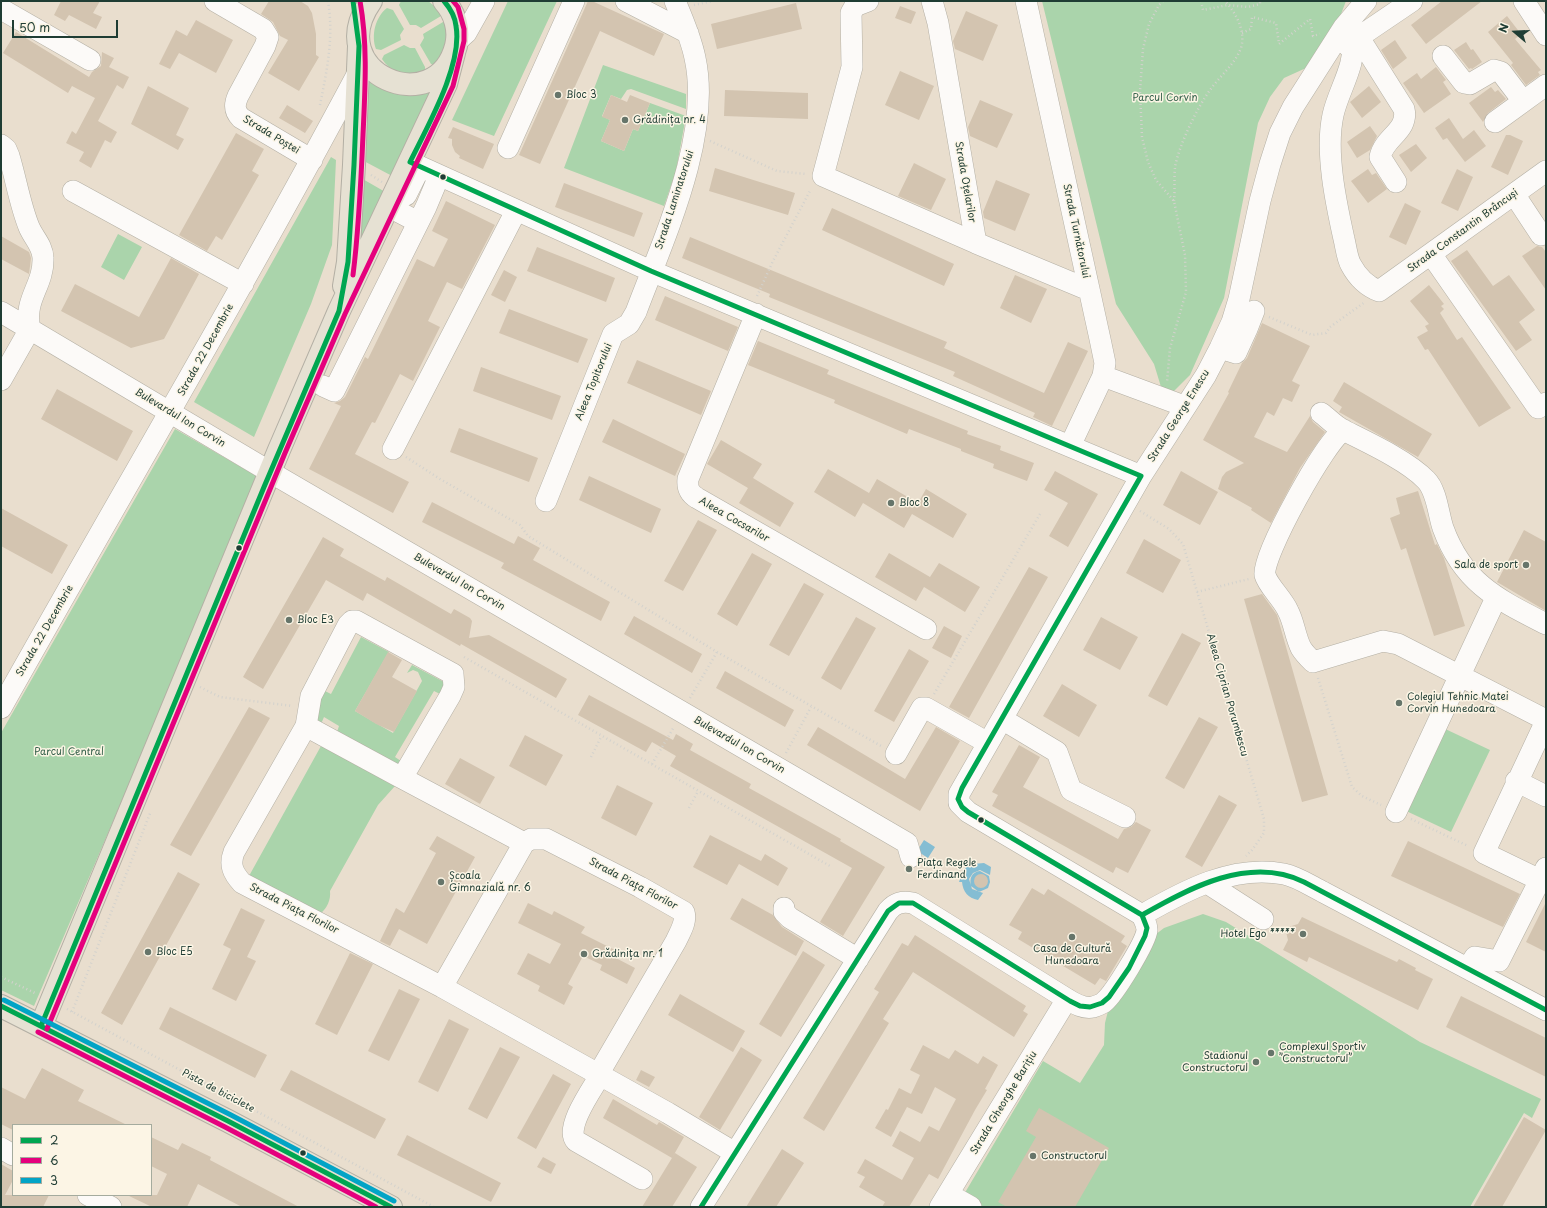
<!DOCTYPE html>
<meta charset="utf-8">
<style>
body{margin:0}
#map{position:relative;width:1547px;height:1208px;overflow:hidden;background:#e9dece;font-family:"Playpen Sans",sans-serif}
canvas{display:block}
.frame{position:absolute;inset:0;border:2px solid #1f3d34;pointer-events:none}
.legend{position:absolute;left:12px;top:1124px;width:140px;height:72px;box-sizing:border-box;background:#fcf5e5;border:1px solid #a4ab9e;margin:0;padding:5px 7px;list-style:none;font-size:12px;color:#1f3d34}
.legend li{display:flex;align-items:center;gap:8px;height:20px}
.legend b{width:20px;border:1px solid #a4ab9e}
.north{position:absolute;left:1495px;top:12px;width:40px;height:40px;-webkit-text-stroke:3px #fcf5e5;paint-order:stroke;rotate:289deg;font-size:11px;font-weight:700;line-height:16px;text-align:center;color:#1f3d34}
.north::after{content:'';display:block;margin:auto;width:14px;height:18px;background:#1f3d34;clip-path:polygon(50% 0,100% 100%,50% 72%,0 100%)}
.scale{position:absolute;left:12px;top:20px;width:106px;height:18px;box-sizing:border-box;border:2px solid #1f3d34;border-top:0;padding-left:5px;font-size:12px;line-height:14px;white-space:nowrap;color:#1f3d34;-webkit-text-stroke:3px #fcf5e5;paint-order:stroke}
</style>
<div id="map">
<canvas width="1547" height="1208"></canvas>
<div class="frame"></div>
<ul class="legend">
<li><b style="height:5px;background:#00a651"></b>2</li>
<li><b style="height:5px;background:#e5007d"></b>6</li>
<li><b style="height:5px;background:#02a4c6"></b>3</li>
</ul>
<div class="north">N</div>
<div class="scale">50 m</div>
</div>
<script>
const ctx = document.querySelector('canvas').getContext('2d');
ctx.lineJoin = 'round';
function fill(path, color) { ctx.fillStyle = color; ctx.fill(path, 'evenodd'); }
function stroke(path, color, width, dash) { ctx.strokeStyle = color; ctx.lineWidth = width; ctx.lineCap = dash ? 'butt' : 'round'; ctx.setLineDash(dash || []); ctx.stroke(path); }
function write(font, color, halo, rows, align = 'center') {
  ctx.font = font + ' "Playpen Sans",sans-serif'; ctx.lineWidth = 3; ctx.setLineDash([]); ctx.textBaseline = 'middle'; ctx.strokeStyle = halo; ctx.fillStyle = color; for (const [text, x, y, turn = 0] of rows) {
    ctx.save(); ctx.translate(x, y); ctx.rotate((+turn || 0) * Math.PI / 180); ctx.textAlign = isNaN(turn) ? turn : align; if (halo) ctx.strokeText(text, 0, 0); ctx.fillText(text, 0, 0); ctx.restore();
  }
}
fill(new Path2D(`
 M401 1H428L443 13 441 16 421 28 416 25H410L399 5Z
 M508 1H557L494 136 452 120Z
 M1042 1H1346L1338 22 1306 68 1284 78 1270 97 1258 123 1224 298 1190 375 1165 400 1154 364 1116 304Z
 M387 8 393 10 404 29 400 35 401 40 381 50 376 49C371 36 375 17 387 8Z
 M443 22H448L451 34 437 66 431 64 420 45 424 38 423 34Z
 M404 45 410 48H415L425 67V73C409 75 392 75 382 59L384 55Z
 M364 64 438 84 394 177 362 160Z
 M603 65 686 94V109L631 89 627 90 621 99 611 95 602 116 610 120 601 141 624 151 633 129 638 131 650 103 686 116 676 171 664 206 564 168Z
 M331 157 336 160 332 245 311 304 254 437 194 402Z
 M361 178 387 193 357 260Z
 M118 234 142 247 124 280 101 267Z
 M175 429 260 478 34 1006 1 990V733Z
 M361 637 389 652 355 711 393 733 422 681 418 672 413 670 407 673 412 665 444 682V696L434 691 395 757 404 763 402 766 337 732 339 726 324 717 321 724 315 717 319 688 331 694Z
 M1441 727 1490 750 1451 832 1402 809Z
 M321 746 395 786 378 805 330 891C331 900 327 908 321 913L249 876Z
 M1203 914 1226 922 1420 1042 1541 1099 1532 1118 1524 1113 1470 1207H983L963 1196 1043 1061 1080 1083 1104 1045 1105 1023 1110 1003 1151 938 1164 928Z`), '#aad4ab');
fill(new Path2D(`
 M924 840 935 847 928 858 917 851Z
 M973 862V864L984 863 991 867 990 875 980 870 973 873 969 879 972 889 983 893 978 900C968 898 963 892 962 882H959L963 870Z
 M980 871 989 876 990 882 988 888 979 892 971 886C969 878 972 872 980 871Z`), '#84bdd3');
fill(new Path2D(`
 M61 1H100L93 13 102 17 96 29 69 15 65 21 54 15Z
 M269 1H300L308 6 312 13 316 34V55L319 57 299 91 268 73 288 40 280 36 273 22 261 14Z
 M588 1H592L664 34 654 56 600 31 540 164 519 155Z
 M1442 1H1482L1426 44 1411 25Z
 M796 3 802 29 717 49 711 24Z
 M900 6 916 12 911 24 895 18Z
 M966 11 998 25 983 61 955 49 953 41Z
 M1507 16 1521 34 1515 39 1541 70 1538 72 1540 75 1526 85 1511 65 1513 63 1488 32Z
 M196 20 233 40 216 73 179 53 170 69 159 64 176 30 187 36Z
 M16 32 89 77 92 72 101 66 102 52 114 58 109 67 129 77 123 89 117 85 98 121 117 132 111 143 105 140 91 168 79 161 84 152 66 143 72 131 76 134 95 98 72 86 68 93 3 53Z
 M1395 40 1407 58 1393 69 1381 50Z
 M1466 42 1471 50 1473 49 1482 62 1472 69 1471 68 1469 69 1454 50Z
 M1436 67 1446 80 1443 82 1451 94 1424 113 1403 83 1417 73 1421 79Z
 M900 71 934 86 919 120 885 105Z
 M148 86 189 108 176 135 184 139 178 150 131 124Z
 M1369 86 1381 102 1362 118 1350 102Z
 M1491 87 1495 92 1498 90 1506 99 1488 113 1483 122 1469 103Z
 M725 90 808 93V119L724 116Z
 M611 95 627 102 630 95 650 103 638 131 633 129 624 151 601 141 610 120 602 117Z
 M980 100 1013 114 997 148 970 136 968 127Z
 M287 105 313 121 305 133 279 118Z
 M1449 118 1463 139 1474 130 1486 146 1465 162 1447 138 1443 140 1435 128Z
 M1370 126 1377 136 1370 150 1357 158 1347 142Z
 M453 127 494 144 483 169 459 158 460 156 455 152 452 145V139L448 138Z
 M236 133 264 149 252 171 259 175 222 240 216 236 207 251 179 235Z
 M1506 135H1510L1523 141 1508 175 1491 167Z
 M1416 144 1427 158 1411 172 1399 155Z
 M914 163 946 179 931 210 898 196Z
 M715 168 795 193 788 215 709 191Z
 M1368 169 1372 175 1376 173 1387 189 1368 203 1351 181Z
 M1457 169 1473 177 1458 211 1441 203Z
 M996 180 1030 194 1015 231 984 218 983 212Z
 M564 183 643 213 634 237 555 207Z
 M446 201 495 225 462 289 447 282 428 321 440 327 413 381 400 374 375 423 372 422 355 454 409 482 393 513 309 469 341 406 334 403 340 401 345 397 365 357 368 359 417 259 434 267 448 239 432 231Z
 M1405 203 1421 211 1406 245 1389 237Z
 M832 208 954 264 944 286 822 230Z
 M1 236 29 252 31 258 29 274 1 259Z
 M690 237 947 342 944 348 1044 393 1068 342 1088 351 1052 426 1033 417 1035 413 953 376 955 372 769 297 770 294 682 258Z
 M1537 246 1542 247 1546 252V290L1522 256Z
 M537 247 615 278 606 302 527 271Z
 M1467 250 1493 286 1509 275 1535 310 1519 322 1532 340 1516 351 1451 261Z
 M171 258 199 274 164 339 131 348 61 311 75 284 139 317Z
 M504 270 517 277 505 302 491 295Z
 M1015 275 1047 289 1031 323 1000 308Z
 M1429 285 1444 304 1441 306 1444 309 1440 313 1457 340 1462 337 1511 408 1479 427 1428 349 1425 350 1417 337 1428 331 1425 326 1429 324 1410 301Z
 M665 296 738 327 728 351 655 320Z
 M509 309 588 339 578 363 499 333Z
 M1262 323 1310 346 1292 381 1300 385 1292 402 1283 398 1274 416 1267 412 1254 437 1287 452 1310 416 1313 422 1325 432 1300 468 1271 523 1251 510 1252 508 1218 489 1222 477 1226 472 1244 463 1203 440 1229 393 1228 392 1242 363 1247 358Z
 M758 341 829 370 827 374 968 431 967 434 1001 446 1000 450 1034 463 1027 481 993 468 994 464 961 451V449L909 429 907 434 834 403 835 400 748 365Z
 M637 360 711 391 701 415 627 383Z
 M481 367 561 396 552 420 473 391Z
 M1344 382 1432 434 1418 457 1339 412 1342 407 1333 401Z
 M57 389 133 431 117 461 41 419Z
 M613 419 685 454 675 476 602 442Z
 M459 428 538 458 529 482 450 452Z
 M721 440 762 464 753 478 794 503 780 527 739 503 748 488 707 464Z
 M828 469 869 493 877 479 918 503 926 489 967 514 953 538 912 514 904 528 863 503 855 517 814 492Z
 M1055 471 1098 494 1068 547 1049 536 1068 503 1044 490Z
 M1181 471 1218 492 1200 525 1163 505Z
 M589 476 661 509 651 533 579 500Z
 M1418 491 1435 545 1437 544 1444 558 1465 626 1434 636 1406 548 1401 550 1390 518 1400 514 1396 498Z
 M432 502 514 544 518 536 540 548 533 560 610 602 601 621 501 568 504 563 422 522Z
 M1 508 68 545 52 574 1 546Z
 M698 520 717 530 683 591 664 581Z
 M1524 530 1546 542V611L1497 582Z
 M323 537 344 549 340 556 385 581 387 577 451 614 454 609 470 618 472 621 469 638 489 635 567 679 556 698 461 644 460 646 367 593 363 601 326 580 263 689 243 677Z
 M1144 539 1181 560 1163 593 1126 573Z
 M752 553 772 564 737 626 717 614Z
 M889 553 930 577 939 563 980 587 965 612 924 587 916 601 875 577Z
 M1029 567 1048 577 969 718 949 707Z
 M804 583 824 594 789 656 769 645Z
 M1262 594 1277 615 1328 795 1302 802 1244 599Z
 M634 616 702 654 692 673 624 634Z
 M856 617 876 628 841 690 821 678Z
 M1101 617 1138 637 1120 670 1083 650Z
 M944 626 962 636 951 658 932 648Z
 M1182 633 1201 643 1167 706 1148 696Z
 M909 649 929 661 894 722 874 711Z
 M388 652 402 660 392 677 417 691 394 732 376 724 355 711Z
 M725 671 794 710 785 727 716 688Z
 M1062 684 1097 705 1079 737 1043 716Z
 M589 695 673 740 676 734 693 744 690 750 751 784 749 788 841 839 840 841 885 867 843 936 820 922 852 868 670 766 676 756 652 742 646 752 578 715Z
 M249 707 270 718 191 856 170 845Z
 M1199 717 1218 727 1184 789 1165 778Z
 M818 727 905 779 936 727 960 741 920 811 807 745Z
 M525 735 563 755 546 786 509 766Z
 M1019 745 1040 757 1023 787 1118 839 1124 829 1131 827 1136 822 1151 830 1128 873 1116 867 1113 873 992 806 998 795 992 792Z
 M460 758 495 777 480 804 445 784Z
 M617 785 653 803 636 836 601 818Z
 M1219 795 1237 805 1202 867 1185 857Z
 M710 835 761 861 765 854 788 868 778 886 739 864 727 885 693 867Z
 M437 836 475 857 427 944 399 929 390 946 380 941 396 908 404 913 436 853 429 849Z
 M1408 841 1520 894 1503 927 1391 876Z
 M178 872 200 884 122 1025 101 1013Z
 M974 881a7 7 0 1 1 14 0a7 7 0 1 1-14 0Z
 M1032 888 1044 895 1048 889 1125 936 1121 942 1127 946 1106 981 1100 978 1095 985 1018 939 1022 932 1009 925Z
 M742 898 773 915 782 927 804 941 796 956 730 919Z
 M1546 902V952L1526 942Z
 M528 903 552 915 554 911 585 927 581 933 615 950 612 956 635 968 627 984 600 970 602 965 583 956 568 984 573 987 564 1005 538 991 540 986 517 974 528 953 550 964 561 944 518 923Z
 M241 908 265 920 247 957 256 961 236 1001 212 989 231 949 223 945Z
 M1302 917 1397 962 1399 959 1416 968 1415 970 1433 979 1418 1010 1309 957 1307 962 1283 950 1288 940 1285 928 1298 924Z
 M915 935 1026 1006 1023 1011 1028 1014 1014 1037 913 972 883 1019 889 1023 824 1131 803 1118 879 992 874 989 902 943 908 946Z
 M803 951 825 965 781 1037 759 1024Z
 M350 953 373 964 337 1035 315 1024Z
 M399 989 420 999 389 1061 368 1051Z
 M680 994 745 1031 733 1052 668 1015Z
 M1461 996 1546 1038V1077L1446 1027Z
 M170 1007 267 1055 255 1078 159 1029Z
 M449 1019 469 1029 438 1092 418 1082Z
 M923 1045 949 1059 955 1050 978 1064 983 1056 998 1065 985 1089 987 1090 975 1110 938 1179 929 1174 909 1207H882L885 1202 859 1187 865 1177 857 1173 865 1159 902 1180 914 1158 892 1146 900 1131 920 1142 929 1126 939 1131 956 1099 935 1087 922 1114 907 1107 891 1137 875 1128 886 1109 888 1110 899 1088 911 1094 920 1075 910 1070Z
 M500 1047 520 1057 487 1119 468 1109Z
 M741 1047 762 1060 720 1130 699 1117Z
 M42 1068 84 1090 78 1101 127 1125H13V1130L1 1124V1087L25 1099Z
 M291 1070 386 1119 375 1139 280 1090Z
 M641 1070 655 1077 649 1087 636 1080Z
 M553 1074 571 1084 536 1149 517 1138Z
 M613 1099 657 1125 659 1122 684 1137 672 1158 603 1118Z
 M1039 1108 1109 1148 1075 1207H1007L998 1202 1036 1137 1026 1131Z
 M1524 1117 1546 1130 1502 1207H1473Z
 M407 1135 501 1183 491 1202 397 1155Z
 M151 1137 178 1150 182 1143 211 1157 210 1160 299 1207H242L198 1184 187 1207H152L127 1195H157L167 1174 151 1166Z
 M782 1149 804 1163 776 1207H746Z
 M675 1153 697 1167 672 1207H642Z
 M543 1157 556 1164 551 1174 537 1167Z
 M1 1164 13 1171V1180L5 1195H49L43 1207H1Z`), '#d3c4b0');
const minor = new Path2D(`
 M215 1 263 29 268 37 265 46 238 96C234 105 234 111 241 118L312 160
 M626 1 688 33
 M868 1 855 6 851 13 852 67 823 176 976 243
 M932 1 938 23 976 243 1089 290
 M1026 1 1100 339 1105 363 1103 376 1184 406
 M1524 1 1546 35
 M1 9 90 60
 M1358 36 1404 109C1409 131 1384 137 1380 157L1396 182
 M1352 40C1357 64 1338 91 1333 115 1325 152 1336 203 1344 239 1346 247 1347 258 1351 265 1358 278 1366 286 1379 291L1546 171
 M457 41 466 33 484 1
 M1347 45 1412 1
 M1443 56 1464 83 1470 84 1494 70 1501 72 1523 101
 M1495 122 1546 85
 M1 145 6 149 9 156C16 179 20 205 29 227 33 237 43 246 43 258 44 286 23 299 30 329L1 380
 M508 148 574 1
 M410 162 651 271 1141 476
 M73 191 243 284
 M1514 194 1541 235
 M406 195 420 167
 M399 212 418 222
 M1431 254 1538 408 1546 403
 M1 312 282 479 907 843 911 857
 M756 314 688 479C687 488 689 493 697 498L926 629
 M1234 323 1247 329 1254 311
 M1220 348 1236 353 1247 329
 M323 386 334 391 426 207 439 176
 M1321 413C1328 418 1335 426 1343 430 1367 442 1408 461 1426 480 1437 491 1438 513 1443 528 1463 583 1497 599 1546 624
 M1344 430C1328 436 1260 559 1265 575 1268 586 1283 599 1288 611 1294 622 1295 636 1301 648 1304 653 1309 658 1313 662L1383 641 1398 644 1546 720
 M1070 446 1103 376
 M393 449 516 211
 M546 501 613 334 629 324 636 312C663 240 712 136 695 58 691 38 683 20 675 1
 M1 708C120 496 244 287 358 73
 M1002 719 1057 752 1071 790 1125 817
 M1546 721 1484 853 1546 883
 M306 726 402 778
 M896 754 922 708H926L988 743
 M1516 781 1546 796
 M1396 812 1496 598
 M524 843 402 778 450 696 454 687 453 674 356 621H352L348 625 311 696 306 726 234 852C229 865 233 873 242 883L442 987 668 1113 735 1153
 M1207 883 1263 919
 M784 908V912L790 918 858 959
 M1142 915C1184 891 1233 864 1284 874 1298 877 1311 886 1323 892L1546 1010
 M1468 968 1475 957 1499 961 1546 868
 M442 987 524 843 531 839H546L640 887 684 912C687 922 680 932 676 941L599 1073
 M601 1074C593 1088 564 1128 576 1141L642 1179
 M1 1148 13 1155
 M948 1194 971 1207
 M88 1195 111 1207
 M701 1207 888 911C895 903 901 901 913 903L1067 999C1075 1004 1084 1009 1093 1007 1096 1006 1102 1004 1104 1002 1114 994 1146 942 1147 930 1147 924 1144 920 1142 915L968 812 959 803V794L1141 476 1206 375 1220 348 1232 322 1239 299 1260 201 1270 164 1280 133 1293 107 1344 27 1366 1
 M940 1207 1067 999`);
const major = new Path2D(`
 M371 1C320 73 436 122 456 46 460 30 455 13 444 1
 M344 286 348 262 354 165 359 46
 M1 1006 228 1121 391 1207
 M41 1026 279 450 339 311 446 84 454 53`);
stroke(minor, '#b3afa4', 22);
stroke(major, '#b3afa4', 24);
stroke(new Path2D(`
 M1163 1 1159 5 1149 24 1143 49 1140 91 1142 137 1148 162 1156 180 1174 201 1185 255 1186 292 1170 348 1167 382
 M1201 1 1203 10 1228 5 1248 7 1260 4V1
 M694 5 713 1
 M1242 33 1251 29 1252 17 1276 23 1279 44 1310 19 1313 36 1320 34
 M320 105C327 70 334 37 328 1
 M710 141 777 171 806 174
 M371 175 382 182
 M1174 201C1175 190 1174 178 1175 167 1179 145 1197 108 1210 90 1220 76 1235 64 1241 48 1246 31 1236 13 1225 1
 M757 296 773 261 811 189
 M1269 317 1312 335 1326 333 1330 327 1365 302
 M406 457 440 479 520 525 528 536 717 652 881 746
 M1140 511 1169 529 1183 544 1264 819V833L1252 850 1246 856
 M1197 592 1249 579
 M464 657 830 866
 M1318 678 1352 787 1362 796 1381 805
 M200 687 220 697 293 706
 M934 694 1040 514
 M690 698 717 652
 M786 753 811 707
 M591 757 601 737
 M652 764 674 727
 M689 808 698 791
 M1411 819 1468 846
 M1 977 35 993
 M67 1009 434 1207
 M72 1012 151 811`), '#d3d2cd', 2.5, [1, 3]);
stroke(minor, '#fcfaf8', 21);
stroke(major, '#e6e1d3', 22);
stroke(new Path2D(`
 M444 1C450 8 455 16 456 26 463 65 427 127 410 162L651 271 1141 476 962 788 958 799 962 807 968 812 1142 915 1147 928 1145 936 1129 968 1109 997 1102 1003 1090 1007 1080 1006 1070 1001 913 903H899L888 911 701 1207
 M1142 915C1189 888 1250 855 1304 882L1546 1010
 M1 1006 228 1121 391 1207
 M41 1026 264 487 339 311 348 262 354 165 359 46 353 1`), '#00a651', 5);
stroke(new Path2D(`
 M353 275C359 228 361 182 363 135 365 90 368 46 360 1
 M47 1029 285 453 345 314 453 86 464 41V29L458 7 453 1
 M38 1032 225 1127 376 1207`), '#e5007d', 5);
stroke(new Path2D(`
 M4 1000 231 1115 394 1201`), '#02a4c6', 5);
for (const [x, y, r, color] of [
 [558,95,4,"#66756a"],
 [625,120,4,"#66756a"],
 [443,177,3.5,"#1f3d34"],
 [891,503,4,"#66756a"],
 [239,548,3.5,"#1f3d34"],
 [1526,565,4,"#66756a"],
 [289,620,4,"#66756a"],
 [1399,703,4,"#66756a"],
 [981,820,3.5,"#1f3d34"],
 [909,869,4,"#66756a"],
 [441,882,4,"#66756a"],
 [1303,934,4,"#66756a"],
 [1072,937,4,"#66756a"],
 [148,952,4,"#66756a"],
 [584,954,4,"#66756a"],
 [1271,1053,4,"#66756a"],
 [1256,1062,4,"#66756a"],
 [303,1153,3.5,"#1f3d34"],
 [1033,1156,4,"#66756a"]
]) { const dot = new Path2D(); dot.arc(x, y, r, 0, 2 * Math.PI); ctx.fillStyle = color; ctx.fill(dot); stroke(dot, '#fcf5e5', 1.5); }
write('10px', '#1f3d34', '#fcf5e5', [
 ["Bloc 3",566,95],
 ["Grădinița nr. 4",633,120],
 ["Bloc 8",899,503],
 ["Sala de sport",1518,565,"right"],
 ["Bloc E3",297,620],
 ["Colegiul Tehnic Matei",1407,697],
 ["Corvin Hunedoara",1407,709],
 ["Piața Regele",917,863],
 ["Ferdinand",917,875],
 ["Școala",449,876],
 ["Gimnazială nr. 6",449,888],
 ["Hotel Ego *****",1295,934,"right"],
 ["Casa de Cultură",1072,949,"center"],
 ["Hunedoara",1072,961,"center"],
 ["Bloc E5",156,952],
 ["Grădinița nr. 1",592,954],
 ["Complexul Sportiv",1279,1047],
 ["”Constructorul”",1279,1059],
 ["Stadionul",1248,1056,"right"],
 ["Constructorul",1248,1068,"right"],
 ["Constructorul",1041,1156]
], 'left');
write('10px', '#35614b', '#fcf5e5', [
 ["Parcul Corvin",1165,98],
 ["Parcul Central",69,752]
]);
write('10px', '#1f3d34', '#fcf5e5', [
 ["Strada Poștei",271,135,31],
 ["Strada Oțelarilor",965,182,80],
 ["Strada Laminatorului",675,200,-72],
 ["Strada Turnătorului",1076,231,78],
 ["Strada Constantin Brâncuși",1463,231,-36],
 ["Strada 22 Decembrie",206,350,-61],
 ["Aleea Topitorului",594,382,-68],
 ["Strada George Enescu",1179,416,-58],
 ["Bulevardul Ion Corvin",180,418,31],
 ["Aleea Cocsarilor",734,520,30],
 ["Bulevardul Ion Corvin",459,582,30],
 ["Strada 22 Decembrie",45,631,-60],
 ["Aleea Ciprian Porumbescu",1227,695,74],
 ["Bulevardul Ion Corvin",739,745,30],
 ["Strada Piața Florilor",633,884,28],
 ["Strada Piața Florilor",294,909,27],
 ["Pista de biciclete",218,1091,28],
 ["Strada Gheorghe Barițiu",1004,1103,-59]
]);
</script>
